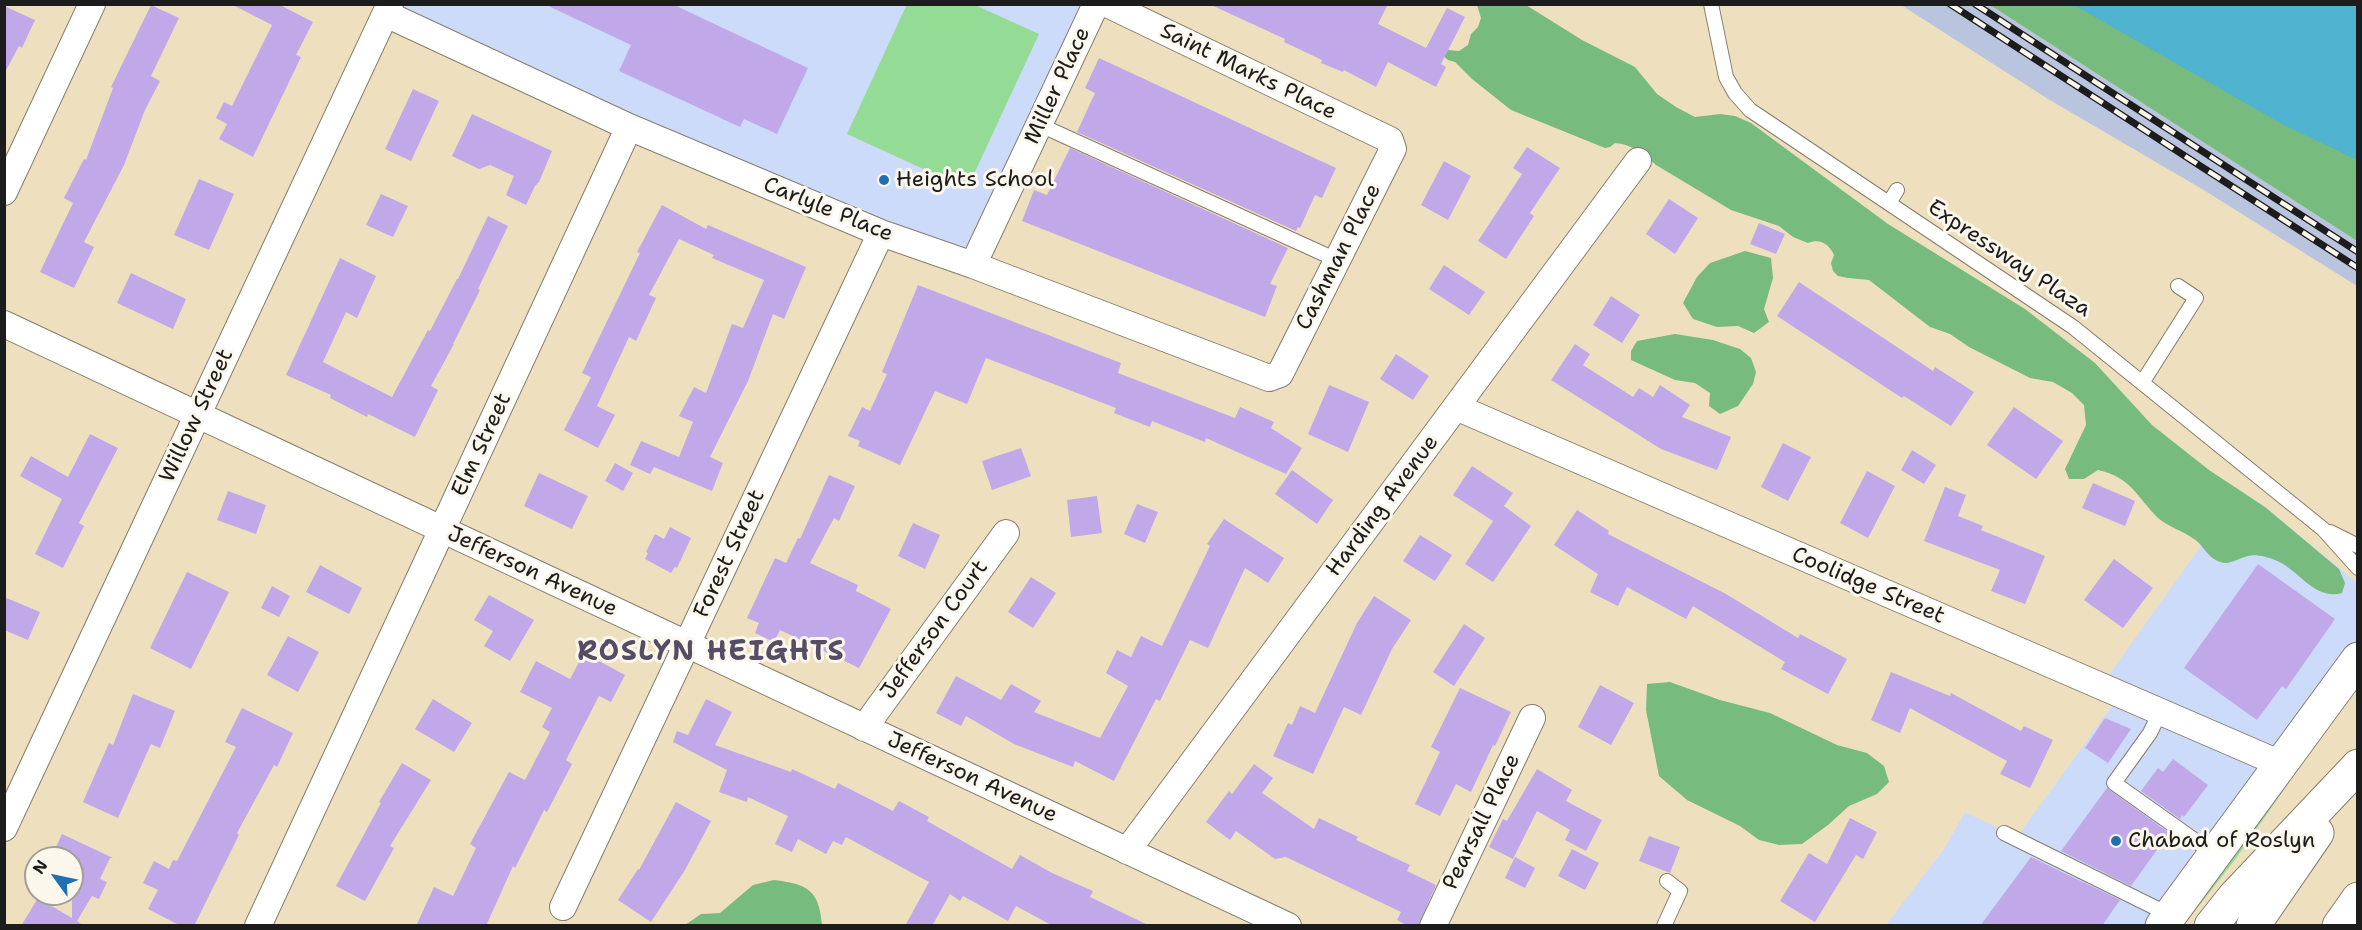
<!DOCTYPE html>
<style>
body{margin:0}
#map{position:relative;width:2362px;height:930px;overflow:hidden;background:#eee0bf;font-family:"Shantell Sans",sans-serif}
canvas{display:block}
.frame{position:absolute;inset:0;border:6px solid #1c1c1c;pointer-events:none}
.north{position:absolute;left:24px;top:846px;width:60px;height:60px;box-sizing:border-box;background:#fbf7ec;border:2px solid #a29f99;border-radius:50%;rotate:303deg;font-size:16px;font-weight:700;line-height:24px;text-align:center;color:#1c1c1c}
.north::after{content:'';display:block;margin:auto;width:21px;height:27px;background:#1f6fb2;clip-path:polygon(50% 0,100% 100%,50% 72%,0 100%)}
</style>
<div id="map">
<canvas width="2362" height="930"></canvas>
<div class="frame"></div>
<div class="north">N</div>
</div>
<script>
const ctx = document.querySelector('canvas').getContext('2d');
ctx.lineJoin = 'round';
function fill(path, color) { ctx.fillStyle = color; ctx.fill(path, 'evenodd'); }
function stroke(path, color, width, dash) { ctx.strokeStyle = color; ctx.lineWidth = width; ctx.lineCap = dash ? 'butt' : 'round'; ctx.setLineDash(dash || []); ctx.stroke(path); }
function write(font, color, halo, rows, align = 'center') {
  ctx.font = font + ' "Shantell Sans",sans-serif'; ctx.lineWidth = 6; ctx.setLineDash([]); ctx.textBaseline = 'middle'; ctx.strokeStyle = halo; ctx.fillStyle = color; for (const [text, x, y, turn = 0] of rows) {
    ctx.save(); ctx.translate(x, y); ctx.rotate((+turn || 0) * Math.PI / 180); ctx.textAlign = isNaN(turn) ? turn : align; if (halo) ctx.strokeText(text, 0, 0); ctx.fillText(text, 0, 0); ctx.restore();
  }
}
fill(new Path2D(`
 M390 4 1096 5 973 265 881 233Z
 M2240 491 2265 507 2357 583V659L2162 925 1885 926 1944 849 1965 812 2017 837 2120 695 2101 686Z`), '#cddbfa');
fill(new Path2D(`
 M1901 5H1990L2357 241V286L2202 189 2048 99Z`), '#b9c5de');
fill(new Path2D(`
 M907 4 975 5 1039 34 967 189 847 134Z
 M2341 708 2237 857 2184 925 2174 926Z`), '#94db96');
fill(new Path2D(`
 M1477 5H1526L1582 40 1635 67 1657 94 1676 107 1695 117 1720 114 1735 116 1751 123 1888 224 2025 309 2095 363 2152 425 2209 470 2265 507 2339 569 2345 583 2342 593C2314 601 2299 569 2275 560 2267 557 2256 554 2248 556 2235 559 2228 568 2214 559 2206 554 2202 544 2194 539 2183 531 2169 527 2158 518 2137 497 2131 477 2098 470L2084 479H2069L2065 469 2086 425 2084 405 2072 393 2053 382 2030 378 1969 347 1950 334 1930 327 1869 280 1848 278 1838 276 1833 271 1831 263 1834 255C1829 244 1820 238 1808 243L1793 237 1779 226 1731 210 1656 165C1644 154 1631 144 1615 143L1610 147 1605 148 1511 110 1472 79 1455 62 1448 60 1435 49 1439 43 1448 50 1459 51 1468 45 1471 34 1478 27 1481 18Z
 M1990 5H2357V241Z
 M1745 251 1771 258 1773 278 1764 309 1769 322 1754 333 1738 326 1717 327 1693 319 1683 303 1697 277 1710 263Z
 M1675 334 1713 340 1740 349 1751 358 1756 372 1753 384 1738 406 1720 414 1709 406 1710 393 1695 383 1675 380 1631 360V351L1637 341Z
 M1670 682 1720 700 1770 713 1837 745 1867 753 1884 766 1889 782 1877 794 1849 806 1828 825 1802 844 1779 845 1759 840 1740 826 1687 800 1659 776 1646 710 1647 684Z
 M774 880C808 884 819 890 822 925H685L701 914 720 913 753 885Z`), '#77bb7f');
fill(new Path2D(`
 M2074 5H2357V160L2280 123Z`), '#50b3cf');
fill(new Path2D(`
 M231 4H278L313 22 296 55 301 57 253 157 219 139 227 124 216 118 224 102 232 106 272 25Z
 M544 4H672L808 68 777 134 744 119 740 127 619 71 631 45Z
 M1209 4H1388L1378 24 1426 48 1447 8 1465 17 1441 64 1446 67 1436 87 1388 62 1376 87 1344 70 1343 72 1321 63 1322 60 1284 42 1285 39Z
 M151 5 179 18 151 76 160 81 145 110 124 165 84 242 94 247 74 288 40 272 73 203 64 198 84 159 86 160 113 88 111 87Z
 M4 6 35 20 22 48 19 46 4 74Z
 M1099 58 1336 168 1322 198 1315 195 1300 228 1298 227 1296 231 1077 132 1095 93 1085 88Z
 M413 89 439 101 411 161 385 149Z
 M472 114 552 151 539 182 535 186 526 205 506 195 514 176 490 165 479 169 452 156Z
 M1527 147 1560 168 1530 213 1534 216 1506 259 1478 241 1522 174 1513 168Z
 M1070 148 1288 248 1270 284 1277 286 1265 317 1022 221 1034 190 1047 195Z
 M1444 161 1471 176 1448 220 1421 205Z
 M199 179 234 194 209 250 174 235Z
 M381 194 408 206 393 237 366 225Z
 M1669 199 1698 218 1675 254 1646 234Z
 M662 205 706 229 708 225 806 267 784 319 773 314 748 381 710 457 723 463 712 491 654 467 650 474 630 465 641 441 679 457 693 422 679 416 694 387 706 393 732 324 743 328 764 280 712 258 714 255 679 239 649 295 656 298 636 341 629 337 597 406 615 415 598 448 564 430 591 377 582 373 640 253 637 252Z
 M488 216 508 226 478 289 480 290 453 344H454L431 386 438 390 415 437 368 414 367 417 330 398 331 395 286 375 340 258 376 276 357 318 346 312 323 362 392 397 428 330 430 331 457 279H458Z
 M1759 223 1785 234 1776 254 1750 244Z
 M1444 265 1485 292 1469 315 1429 289Z
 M131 273 186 299 173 329 117 303Z
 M1799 282 1933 371 1935 367 1974 392 1951 426 1904 396 1902 398 1777 316Z
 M918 285 1121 363 1118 373 1235 418 1240 407 1274 422 1271 428 1302 448 1286 474 1206 438 1205 442 1152 421 1150 427 1114 413 1116 408 986 358 967 404 935 391 900 465 858 446 860 441 848 436 862 407 870 411 887 374 882 372Z
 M1611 296 1640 315 1622 343 1593 325Z
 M1575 344 1590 354 1583 365 1633 397 1639 388 1653 397 1660 385 1690 405 1682 417 1731 437 1717 470 1661 449 1551 380Z
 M1396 354 1429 376 1413 400 1380 379Z
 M1329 385 1369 402 1348 452 1308 434Z
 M2014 407 2063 441 2036 479 1987 445Z
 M90 434 118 448 79 523 84 526 63 568 35 554 62 499 20 476 31 456 68 477Z
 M1783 443 1811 457 1788 501 1761 487Z
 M1021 448 1031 476 992 490 982 461Z
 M1912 450 1936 465 1924 484 1901 470Z
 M615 463 633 473 623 491 605 481Z
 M1472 466 1513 493 1504 506 1531 526 1493 582 1465 564 1493 521 1453 495Z
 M1292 470 1333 500 1317 524 1275 494Z
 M1867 471 1895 486 1868 538 1840 523Z
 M539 473 588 496 572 529 524 506Z
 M829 475 855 486 839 521 834 518 810 563 858 585 856 591 891 609 859 668 780 630 774 642 755 633 759 623 747 618 775 558 786 563 798 538 800 539Z
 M2093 483 2135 501 2125 526 2082 508Z
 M1945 487 1966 495 1958 516 1983 526 1981 530 2045 556 2025 604 1991 591 2000 570 1924 541Z
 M228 491 266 505 256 534 217 520Z
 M1097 496 1102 533 1071 537 1067 500Z
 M1137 504 1158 512 1145 543 1124 534Z
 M1577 510 1609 531 1608 534 1726 594 1798 638 1800 634 1847 659 1828 694 1781 669 1785 662 1693 606 1686 619 1627 587 1618 606 1590 592 1598 574 1554 545Z
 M1224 519 1284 558 1268 583 1245 568 1208 648 1190 640 1160 701 1156 699 1114 781 1075 761 1073 767 1014 744 966 716 961 726 936 713 956 676 1001 700 1011 684 1041 701 1034 712 1100 738 1128 686 1106 673 1117 650 1131 657 1141 636 1162 646 1210 546 1207 544Z
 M913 523 940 535 925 569 898 556Z
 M670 527 691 538 677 568 675 567 671 573 645 559 648 553 646 552 655 534 664 539Z
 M1420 535 1452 555 1435 581 1403 561Z
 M2114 559 2153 588 2123 628 2084 600Z
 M2258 564 2335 619 2286 689 2282 686 2257 720 2184 668Z
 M320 565 362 588 349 614 306 592Z
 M187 572 229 592 191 669 150 648Z
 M1031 577 1056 593 1033 628 1008 612Z
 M272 586 290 596 279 617 261 608Z
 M489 595 534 620 510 661 484 646 493 631 474 620Z
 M1374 596 1411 620 1392 649 1361 715 1344 707 1313 774 1273 756 1288 723 1292 725 1300 706 1315 713 1357 623Z
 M4 597 40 612 28 640 4 630Z
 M1464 624 1485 638 1454 686 1433 672Z
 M288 636 319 652 298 692 267 675Z
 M584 653 625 675 611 702 599 696 566 760 572 764 547 812 544 810 515 868 513 866 486 926H416L434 887 453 896 476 848 470 844 509 772 525 780 550 732 542 727 552 708 520 692 536 661 570 679Z
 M1891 672 1950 696 1951 693 2021 731 2024 726 2053 740 2030 788 2000 774 2007 761 1910 708 1900 733 1871 720Z
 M1600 685 1634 703 1611 745 1578 727Z
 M1460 688 1511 712 1495 746 1493 745 1471 792 1456 784 1440 816 1415 804 1440 752 1431 747Z
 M133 694 175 711 160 748 151 744 118 818 83 802 109 743 113 745Z
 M433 699 472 723 454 752 415 729Z
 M706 699 732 712 715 745 791 772 792 769 835 789 838 783 893 811 899 801 929 817 927 821 1012 869 1020 855 1052 873 1093 891 1090 897 1150 926H1053L1016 906 1008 921 963 896 960 901 950 894 932 926H905L929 882 846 837 842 845 833 841 826 854 798 839 792 852 775 844 788 816 748 797 747 802 719 792 727 770 673 742 677 731 688 735Z
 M242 708 293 733 277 767 274 765 237 833 239 835 194 926H181L148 909 158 890 143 883 154 861 169 869 173 860 177 861 236 747 225 742Z
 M2105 718 2131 729 2108 763 2085 748Z
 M2173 759 2208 785 2184 817 2182 815 2180 819 2141 791 2158 768 2163 772Z
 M402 763 431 780 390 846 394 848 365 901 336 886 381 803 379 802Z
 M1254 764 1273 778 1262 793 1314 829 1319 818 1358 837 1356 840 1410 865 1407 871 1436 885 1418 926H1408L1397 920 1401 912 1286 857 1275 859 1236 831 1230 840 1206 822 1229 791 1232 794Z
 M1537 769 1572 790 1566 801 1602 820 1586 851 1565 840 1570 830 1537 811 1513 859 1489 847 1503 819 1507 821Z
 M2107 788 2169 833 2131 886 2061 851Z
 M676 802 711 821 685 870 651 922 618 900 638 869 639 870Z
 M1850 818 1877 832 1863 859 1856 855 1815 922 1780 901 1809 853 1827 864Z
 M62 834 113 858H110L100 879 107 882 99 899 92 896 77 921 84 926H21L38 898 72 918V858H51Z
 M1649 836 1680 847 1670 873 1639 861Z
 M1572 849 1599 863 1585 890 1558 876Z
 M1515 857 1535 868 1525 888 1505 878Z
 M2031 857 2120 900 2102 926H1980Z`), '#c1a8e9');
const service = new Path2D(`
 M1711 4 1726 77 1735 93 1750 110 2073 327 2323 529 2358 568
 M1040 125 1337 260
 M1889 203 1897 190
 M2142 383 2196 298 2178 286
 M2330 532 2358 546
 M2160 712 2150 733 2114 783 2214 854
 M2004 833 2170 915
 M1664 926 1680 891 1667 881`);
const minor = new Path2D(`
 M386 14 629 127 881 233 973 265 1269 378 1280 374 1393 149 1390 140 1107 4
 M4 192 92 4
 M973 265 1096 4
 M4 324 1288 926
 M1456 407 2281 764
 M864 728 1006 533
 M4 828 390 4
 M1127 851 1638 161
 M563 907 881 233
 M258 926 629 127
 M1433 926 1532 718`);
const secondary = new Path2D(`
 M2162 926 2358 659`);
const motorway = new Path2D(`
 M2211 926 2234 897 2358 766
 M2253 926 2317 833
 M2339 926 2358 899`);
stroke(service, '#857e6e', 16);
stroke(minor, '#857e6e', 28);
stroke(secondary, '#857e6e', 35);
stroke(motorway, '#857e6e', 35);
stroke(service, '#fff', 14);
stroke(minor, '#fff', 26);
stroke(secondary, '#fff', 33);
stroke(motorway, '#fff', 33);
const rail = new Path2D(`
 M1950 4 2358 268
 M1975 4 2358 252`);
stroke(rail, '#1c1c1c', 7);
stroke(rail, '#fbf7ec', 4.5, [14]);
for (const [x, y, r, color] of [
 [884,180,6,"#1f6fb2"],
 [2116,841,6,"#1f6fb2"]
]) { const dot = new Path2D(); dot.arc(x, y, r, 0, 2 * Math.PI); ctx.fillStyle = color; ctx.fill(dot); stroke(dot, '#fbf7ec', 2); }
write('22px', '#1c1c1c', '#fbf7ec', [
 ["Saint Marks Place",1248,72,26],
 ["Miller Place",1058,86,-65],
 ["Carlyle Place",828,210,22],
 ["Cashman Place",1339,257,-63],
 ["Expressway Plaza",2009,259,34],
 ["Willow Street",197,416,-65],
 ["Elm Street",482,445,-65],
 ["Harding Avenue",1383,506,-53],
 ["Forest Street",730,554,-65],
 ["Jefferson Avenue",532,572,25],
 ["Coolidge Street",1868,586,23],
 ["Jefferson Court",935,630,-54],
 ["Jefferson Avenue",972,778,25],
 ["Pearsall Place",1482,822,-64]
]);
write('22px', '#1c1c1c', '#fbf7ec', [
 ["Heights School",896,180],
 ["Chabad of Roslyn",2128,841]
], 'left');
ctx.letterSpacing = '1.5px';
write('bold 28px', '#564d64', '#fbf7ec', [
 ["ROSLYN HEIGHTS",711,653]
]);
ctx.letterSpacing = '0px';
</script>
